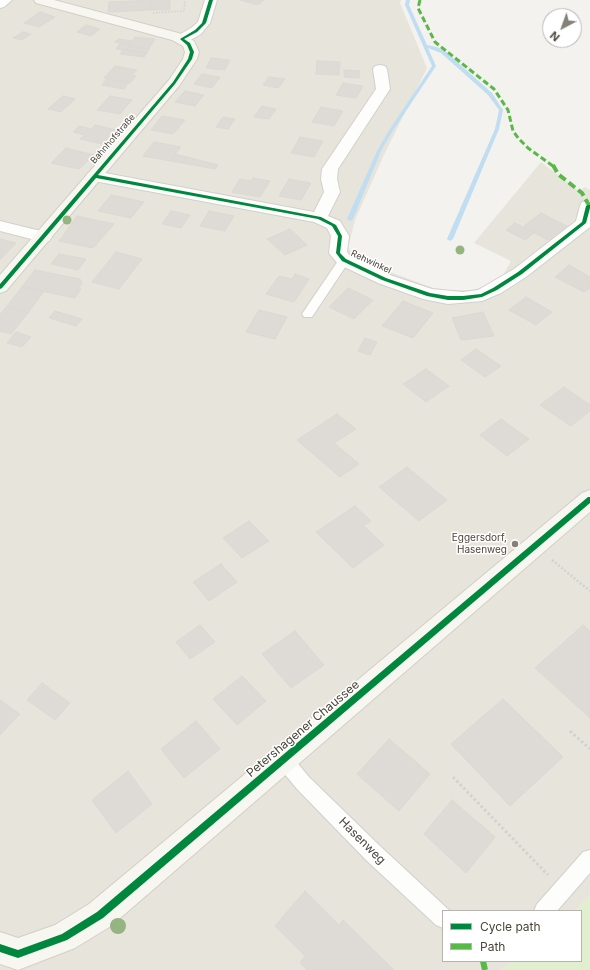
<!DOCTYPE html>
<meta charset="utf-8">
<style>
body{margin:0}
#map{position:relative;width:590px;height:970px;overflow:hidden;background:#f4f2ee;font-family:Inter,sans-serif}
canvas{display:block}
.legend{position:absolute;left:442px;top:910px;width:140px;height:52px;box-sizing:border-box;background:#fff;border:1px solid #b7b4b0;margin:0;padding:5px 7px;list-style:none;font-size:12px;color:#4b4439}
.legend li{display:flex;align-items:center;gap:8px;height:20px}
.legend b{width:20px;border:1px solid #b7b4b0}
.north{position:absolute;left:542px;top:8px;width:40px;height:40px;box-sizing:border-box;background:#fff;border:1px solid #b7b4b0;border-radius:50%;rotate:221deg;font-size:11px;font-weight:700;line-height:16px;text-align:center;color:#4b4439}
.north::after{content:'';display:block;margin:auto;width:14px;height:18px;background:#868178;clip-path:polygon(50% 0,100% 100%,50% 72%,0 100%)}
</style>
<div id="map">
<canvas width="590" height="970"></canvas>
<ul class="legend">
<li><b style="height:5px;background:#00873e"></b>Cycle path</li>
<li><b style="height:5px;background:#58b947"></b>Path</li>
</ul>
<div class="north">N</div>
</div>
<script>
const c = document.querySelector('canvas').getContext('2d');
c.lineJoin = 'round';
function fillPath(path, color) { c.fillStyle = color; c.fill(path, 'evenodd'); }
const poly = rows => new Path2D(rows.map(r => 'M' + r).join(''));
function stroke(path, color, width, dash) { c.strokeStyle = color; c.lineWidth = width; c.lineCap = dash ? 'butt' : 'round'; c.setLineDash(dash || []); c.stroke(path); }
function write(font, color, halo, rows, align = 'center') {
  c.font = font + ' Inter,sans-serif'; c.lineWidth = 3; c.setLineDash([]); c.textBaseline = 'middle'; c.strokeStyle = halo; c.fillStyle = color; for (const [text, x, y, turn = 0] of rows) {
    c.save(); c.translate(x, y); c.rotate((+turn || 0) * Math.PI / 180); c.textAlign = isNaN(turn) ? turn : align; if (halo) c.strokeText(text, 0, 0); c.fillText(text, 0, 0); c.restore();
  }
}
fillPath(poly([
 [0,0,401,0,400,3,427,68,383,157,355,220,348,248,360,261,439,290,473,290,487,286,502,277,511,261,474,243,541,162,579,191,585,187,590,190,590,895,575,911,443,911,443,961,512,961,501,970,0,970]
]), '#e7e4dc');
fillPath(poly([
 [590,895,590,970,501,970,512,961,581,961,581,911,575,911]
]), '#e1eecf');
fillPath(poly([
 [406,0,410,0,409,5,427,45,437,47,445,51,492,93,503,110,499,129,453,239,450,241,447,239,495,129,499,110,488,95,441,53,428,48,436,66,392,132,381,151,353,219,350,221,347,219,377,151,388,132,432,66,405,5,406,0]
]), '#c0ddf1');
const building = poly([
 [151,0,150,10,108,12,109,2,151,0],
 [151,0,170,0,170,10,150,10,151,0],
 [240,0,264,0,258,5,240,0],
 [40,12,55,17,39,27,24,23,40,12],
 [86,25,100,29,91,36,77,32,86,25],
 [23,32,31,34,22,40,13,38,23,32],
 [135,37,155,39,149,49,128,47,135,37],
 [119,39,132,41,130,44,114,42,119,39],
 [120,43,130,44,128,47,149,49,147,53,116,49,120,43],
 [123,50,147,53,144,57,120,54,123,50],
 [211,58,230,60,225,70,206,68,211,58],
 [317,61,340,62,339,75,316,74,317,61],
 [115,66,137,70,132,75,136,76,130,83,104,78,115,66],
 [344,70,360,71,359,78,344,77,344,70],
 [202,74,220,77,212,88,194,84,202,74],
 [269,77,285,79,278,88,263,85,269,77],
 [107,79,129,82,124,89,102,85,107,79],
 [343,83,363,86,356,98,336,95,343,83],
 [185,91,204,95,195,106,175,102,185,91],
 [63,96,75,99,61,112,48,109,63,96],
 [110,96,132,100,120,114,97,110,110,96],
 [262,106,276,109,269,119,254,117,262,106],
 [321,107,343,111,334,126,312,122,321,107],
 [162,116,185,120,173,134,151,130,162,116],
 [223,117,235,119,228,129,216,127,223,117],
 [95,125,116,130,102,144,80,139,85,135,73,132,79,126,91,129,95,125],
 [300,137,323,141,314,157,291,153,300,137],
 [154,142,181,147,170,161,143,156,154,142],
 [66,148,94,155,79,169,51,163,66,148],
 [175,154,187,157,182,163,170,161,175,154],
 [187,157,218,165,215,169,182,163,187,157],
 [253,178,270,181,260,197,232,192,240,179,252,181,253,178],
 [289,179,311,183,301,200,279,196,289,179],
 [111,195,144,202,131,218,98,211,111,195],
 [171,211,190,215,181,228,162,224,171,211],
 [209,211,234,216,225,231,200,226,209,211],
 [541,213,567,226,548,240,523,227,541,213],
 [77,216,114,224,93,248,59,241,77,216],
 [515,223,523,227,534,233,525,240,506,230,515,223],
 [290,229,307,245,285,255,267,239,290,229],
 [0,239,16,243,0,260,0,239],
 [116,252,142,259,119,289,92,282,116,252],
 [59,254,86,259,78,270,51,264,59,254],
 [569,265,590,277,590,288,584,292,555,277,569,265],
 [35,270,80,279,82,283,79,288,81,289,75,298,22,287,35,270],
 [295,274,309,279,294,302,266,294,279,276,292,279,295,274],
 [22,287,44,291,28,313,7,306,22,287],
 [348,288,373,300,354,319,329,307,348,288],
 [526,297,552,312,536,325,509,310,526,297],
 [403,301,433,313,413,338,382,326,403,301],
 [7,306,28,313,11,334,0,331,0,314,7,306],
 [259,310,287,317,275,339,246,332,259,310],
 [55,311,82,319,76,326,49,318,55,311],
 [483,312,494,336,461,340,452,318,483,312],
 [16,332,31,337,22,347,7,343,16,332],
 [365,338,377,342,370,355,358,351,365,338],
 [476,349,501,366,485,377,461,360,476,349],
 [426,369,449,386,426,402,403,384,426,369],
 [564,387,590,405,590,411,571,426,540,405,564,387],
 [337,414,356,429,334,443,359,464,340,477,297,440,337,414],
 [501,419,529,439,507,456,480,435,501,419],
 [407,467,447,500,419,521,379,487,407,467],
 [355,506,371,521,364,526,384,545,353,568,316,532,355,506],
 [249,521,269,541,242,558,223,538,249,521],
 [221,564,237,582,209,601,193,582,221,564],
 [200,625,215,642,190,659,176,642,200,625],
 [583,625,590,631,590,718,535,668,583,625],
 [295,631,324,665,291,688,262,654,295,631],
 [242,676,266,701,237,725,213,699,242,676],
 [42,683,70,703,55,720,27,700,42,683],
 [503,699,563,757,510,806,451,744,503,699],
 [0,700,20,714,0,735,0,700],
 [196,721,220,749,184,778,161,749,196,721],
 [389,739,430,774,399,811,357,774,389,739],
 [128,771,152,804,116,833,92,800,128,771],
 [452,800,495,837,466,873,424,834,452,800],
 [305,891,339,925,343,920,394,970,307,970,300,963,305,956,275,926,305,891]
]);
fillPath(building, '#dedbd6');
stroke(building, '#dcd9d4', 1);
const lane = poly([
 [344,256,350,260,312,317,304,317,302,314,304,311,340,258,344,256],
 [284,751,290,754,309,777,380,846,450,911,443,911,443,928,436,925,366,860,297,789,278,766,275,760,278,754,284,751],
 [590,850,590,873,557,911,534,911,537,904,583,852,590,850]
]);
const street = poly([
 [0,0,12,0,4,7,0,8,0,0],
 [205,0,217,0,210,23,201,34,187,42,177,42,175,39,177,36,191,28,198,22,205,0],
 [380,65,385,66,387,69,390,89,338,169,337,179,340,192,328,216,340,221,349,236,347,252,350,256,390,275,432,289,463,292,478,290,514,269,576,221,580,206,582,202,588,201,590,202,590,227,526,277,501,293,482,301,448,304,423,299,378,283,338,264,329,253,331,236,327,228,314,222,94,181,88,179,86,176,88,173,94,171,314,212,324,192,321,179,322,169,376,89,373,69,375,66,380,65],
 [0,221,49,233,52,237,49,241,43,242,0,231,0,221]
]);
const secondary = poly([
 [34,0,54,0,182,34,194,41,199,52,197,59,179,86,6,291,0,293,0,275,169,80,183,59,185,52,183,46,172,40,36,3,34,0],
 [590,490,590,512,111,926,75,948,18,970,0,964,0,932,18,938,55,925,89,904,582,493,590,490]
]);
stroke(lane, '#d2d0cb', 2);
stroke(street, '#d2d0cb', 2);
stroke(secondary, '#d3cfc5', 2);
stroke(poly([
 [153,13,184,11,185,0]
]), '#d3d2cc', 1.5, [1.5, 1.5]);
stroke(poly([
 [552,560,590,591]
]), '#d3d2cc', 2.5, [2, 2]);
stroke(poly([
 [570,731,590,749],
 [453,777,548,875]
]), '#d3d2cc', 3, [2.5, 2.5]);
fillPath(lane, '#fdfdfc');
fillPath(street, '#fdfdfc');
fillPath(secondary, '#f7f6f1');
stroke(poly([
 [420,0,418,8,435,42,494,89,508,110,513,131,519,139,528,148,553,166]
]), '#58b947', 3, [6, 3]);
stroke(poly([
 [553,165,558,174,582,193,590,207]
]), '#58b947', 4, [8, 4]);
stroke(poly([
 [483,961,485,970]
]), '#58b947', 6, [13, 6]);
fillPath(poly([
 [209,0,213,0,206,23,197,32,184,39,190,43,194,52,192,59,175,84,98,175,321,217,336,225,342,236,340,253,346,259,386,278,430,293,448,296,463,296,481,294,493,288,518,272,582,222,586,206,588,205,590,205,590,208,586,223,522,274,497,290,482,297,463,300,448,300,427,296,382,280,342,261,336,253,338,236,332,226,318,219,96,178,2,288,0,289,0,284,173,82,188,59,190,52,187,45,180,39,195,30,202,23,209,0],
 [588,497,590,497,590,503,103,918,67,940,18,958,0,952,0,944,18,950,62,934,97,912,588,497]
]), '#00873e');
c.fillStyle = '#96b382';
for (const [x, y, r] of [
 [67,220,4.5],
 [460,250,4.5],
 [118,926,8]
]) { c.beginPath(); c.arc(x, y, r, 0, 2 * Math.PI); c.fill(); }
for (const [x, y, r, color] of [
 [515,544,4,"#868178"]
]) { const dot = new Path2D(); dot.arc(x, y, r, 0, 2 * Math.PI); c.fillStyle = color; c.fill(dot); stroke(dot, '#fff', 1.5); }
write('9px', '#4b4439', '#fff', [
 ["Bahnhofstraße",113,139,-49],
 ["Rehwinkel",371,262,25]
]);
write('10px', '#4b4439', '#fff', [
 ["Eggersdorf,",507,538],
 ["Hasenweg",507,550]
], 'right');
write('12px', '#4b4439', '#fff', [
 ["Petershagener Chaussee",303,729,-40],
 ["Hasenweg",362,841,45]
]);
</script>
